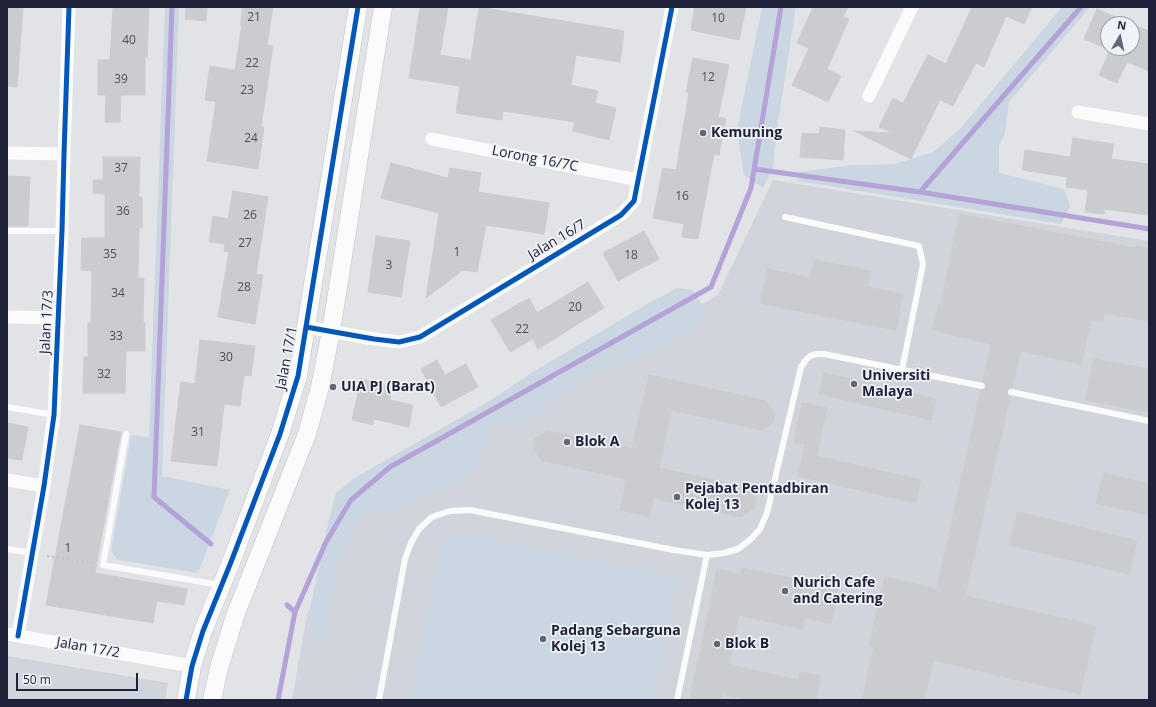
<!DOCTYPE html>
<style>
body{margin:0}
#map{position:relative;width:1156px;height:707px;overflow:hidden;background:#e2e3e7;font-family:"Open Sans",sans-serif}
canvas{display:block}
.frame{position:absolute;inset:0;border:8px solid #20223a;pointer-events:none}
.north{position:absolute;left:1100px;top:16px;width:40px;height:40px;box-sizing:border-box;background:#eff2f7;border:1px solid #9c9fab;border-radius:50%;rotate:9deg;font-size:11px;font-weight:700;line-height:16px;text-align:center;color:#20223a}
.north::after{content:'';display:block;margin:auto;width:14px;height:18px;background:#646677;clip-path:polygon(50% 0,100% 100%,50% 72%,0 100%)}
.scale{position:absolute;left:16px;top:673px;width:122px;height:18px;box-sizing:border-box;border:2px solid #20223a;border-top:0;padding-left:5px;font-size:12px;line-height:14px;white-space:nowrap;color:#20223a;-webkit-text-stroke:3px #eff2f7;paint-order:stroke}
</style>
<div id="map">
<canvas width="1156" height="707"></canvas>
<div class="frame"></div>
<div class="north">N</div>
<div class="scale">50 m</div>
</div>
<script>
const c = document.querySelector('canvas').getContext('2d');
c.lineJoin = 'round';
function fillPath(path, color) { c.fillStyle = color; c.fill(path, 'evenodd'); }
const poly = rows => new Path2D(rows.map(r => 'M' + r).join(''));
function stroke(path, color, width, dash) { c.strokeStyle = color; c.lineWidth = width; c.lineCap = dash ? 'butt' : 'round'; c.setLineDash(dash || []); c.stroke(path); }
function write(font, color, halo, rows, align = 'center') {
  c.font = font + ' "Open Sans",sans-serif'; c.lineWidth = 3.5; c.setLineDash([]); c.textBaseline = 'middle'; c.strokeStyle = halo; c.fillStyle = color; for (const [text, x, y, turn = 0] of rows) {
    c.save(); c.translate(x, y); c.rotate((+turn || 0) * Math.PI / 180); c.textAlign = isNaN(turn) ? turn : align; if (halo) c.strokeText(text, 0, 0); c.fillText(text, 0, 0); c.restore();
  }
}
fillPath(poly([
 [773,180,1149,241,1149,700,292,700,307,614,336,546,399,474,718,295],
 [7,656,168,683,165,700,7,700]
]), '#d1d4db');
fillPath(poly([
 [165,7,179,7,162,476,230,490,198,573,118,560,111,551,131,435,149,437],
 [762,7,796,7,778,123,773,167,763,188,744,175,737,130],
 [1062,7,1090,7,1009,102,1005,133,999,146,999,173,1064,189,1070,206,1061,224,799,181,799,172,852,165,895,164,933,152,960,129],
 [677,288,692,290,708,312,693,329,663,349,590,374,533,416,489,430,476,467,453,485,399,509,364,515,340,551,326,632,320,639,309,636,305,633,327,527,336,493,356,477,488,402,533,372,649,303],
 [456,531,678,578,652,700,409,700,442,539],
 [126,688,156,693,154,700,123,700]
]), '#cad6e1');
stroke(poly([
 [172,7,154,497,211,544],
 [754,169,920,192,1149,229],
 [920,192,1081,7],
 [287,605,295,612],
 [278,700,295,612,326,542,351,500,390,467,711,287,751,188,781,7]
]), '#b4a2d8', 5);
const building = poly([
 [7,7,23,7,17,87,7,86,7,7],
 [113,7,149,7,147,57,145,57,145,95,121,95,120,122,105,122,106,95,98,95,98,60,110,60,113,7],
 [186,7,207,7,206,21,185,19,186,7],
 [243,7,273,7,267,45,273,46,261,127,264,127,258,169,207,161,216,102,205,100,210,66,235,70,242,25,240,25,243,7],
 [420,7,448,7,440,55,471,60,479,7,624,31,620,62,576,55,571,85,598,91,595,103,616,108,609,140,573,131,575,122,503,111,502,120,456,113,460,86,409,78,420,7],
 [695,7,746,7,739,40,691,30,695,7],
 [813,7,848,7,843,17,849,19,827,69,841,76,828,102,792,85,809,48,797,43,813,7],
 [972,7,1032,7,1024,24,1006,16,984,67,976,63,953,106,940,100,911,159,854,131,893,133,879,127,893,98,903,103,928,55,946,64,972,7],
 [1097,9,1132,24,1108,24,1108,48,1132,48,1132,24,1149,31,1149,71,1127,62,1117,83,1099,75,1110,50,1084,39,1097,9],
 [693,58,729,65,718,117,726,119,719,155,714,154,698,239,682,237,684,224,653,218,663,168,676,170,689,92,686,92,693,58],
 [820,127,845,130,843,160,800,157,802,133,819,134,820,127],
 [1073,138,1114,144,1111,159,1149,164,1149,215,1104,209,1104,214,1085,212,1088,190,1066,187,1067,177,1022,170,1025,150,1070,157,1073,138],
 [103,157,140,157,139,197,142,197,142,228,139,227,138,278,144,278,143,323,145,323,145,351,126,351,125,393,83,393,84,357,88,357,88,323,91,323,92,271,81,270,82,238,105,238,105,194,93,193,93,180,103,180,103,157],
 [391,163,448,178,450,168,481,173,478,192,549,203,544,234,486,225,477,272,463,270,426,298,439,213,381,198,391,163],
 [7,176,30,177,28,226,7,226,7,176],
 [233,191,268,197,256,274,263,275,255,324,218,317,229,252,224,251,225,244,209,242,213,216,228,219,233,191],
 [959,214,1135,248,1136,246,1149,249,1149,321,1104,313,1103,322,1091,320,1081,364,1020,351,1012,388,1009,388,1007,391,1007,394,1010,396,965,596,1096,626,1080,694,933,660,924,700,862,700,874,647,869,646,885,577,937,589,981,390,985,389,986,386,985,383,983,382,991,344,932,330,938,305,941,305,959,214],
 [644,231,659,259,618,281,603,253,644,231],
 [376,236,410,241,401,297,368,292,376,236],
 [814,260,870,271,867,287,903,294,896,330,760,303,767,269,810,278,814,260],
 [588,282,604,308,538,349,533,339,510,352,491,320,529,298,537,313,588,282],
 [200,340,255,346,251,376,244,375,240,406,224,404,217,466,171,461,181,382,195,384,200,340],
 [1094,359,1149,369,1149,401,1147,412,1086,400,1094,359],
 [437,360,445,375,466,364,478,387,441,407,421,369,437,360],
 [824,373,936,399,931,420,819,394,824,373],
 [649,375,766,401,775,413,773,422,762,430,671,410,659,468,746,487,756,498,754,508,741,517,653,498,649,516,620,510,627,479,541,460,533,447,535,438,548,431,632,449,649,375],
 [361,379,393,387,390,400,413,405,409,427,374,419,373,425,352,420,361,379],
 [802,403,827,408,816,456,921,480,916,503,798,476,805,444,794,442,802,403],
 [7,423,28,427,22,460,7,458,7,423],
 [80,425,121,432,95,573,187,589,184,605,157,601,153,623,46,605,80,425],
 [1104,473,1149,484,1149,515,1096,503,1104,473],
 [1018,512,1137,541,1129,574,1009,545,1018,512],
 [742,568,820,584,822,575,840,579,831,623,805,618,803,629,739,615,729,665,798,680,800,672,821,676,816,700,750,700,722,694,721,700,690,700,717,569,740,574,742,568]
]);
fillPath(building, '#cbccd0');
stroke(building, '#caccd0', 1);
const secondary = poly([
 [186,700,192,666,203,631,231,562,280,434,298,376,358,7],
 [212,700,219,668,235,616,307,434,320,387,331,331,383,7]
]);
stroke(secondary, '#bebfc7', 19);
stroke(poly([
 [47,556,93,563]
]), '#c3c4cc', 2.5, [2, 3]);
stroke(poly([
 [785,217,919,246,923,264,902,370],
 [7,231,62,231],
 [1011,392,1149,421],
 [7,407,54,415],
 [126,434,103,565,220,585],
 [7,549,32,553],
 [379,700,405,559,411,543,419,529,432,517,450,511,470,510,674,550,707,555,724,553,738,549,751,539,760,529,767,513,801,367,805,361,810,356,817,354,824,354,982,386],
 [677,700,707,555]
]), '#fbfbfb', 6);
stroke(poly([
 [869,96,912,7],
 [1078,112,1149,124],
 [432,139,638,180],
 [7,153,64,154],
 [7,317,59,318],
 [306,327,374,339,399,342,420,337,621,215,634,201,672,7],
 [7,480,44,486],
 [7,634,192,666],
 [18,636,44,486,54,415,62,231,64,154,69,7]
]), '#fbfbfb', 13);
stroke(secondary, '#fbfbfb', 18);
stroke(poly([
 [306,327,374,339,399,342,420,337,621,215,634,201,672,7],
 [18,636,44,486,54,415,62,231,64,154,69,7],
 [186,700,192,666,203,631,231,562,280,434,298,376,358,7]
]), '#0057b8', 5);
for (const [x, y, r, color] of [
 [703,133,4,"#646677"],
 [854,384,4,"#646677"],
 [333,387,4,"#646677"],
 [567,442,4,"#646677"],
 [677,497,4,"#646677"],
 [785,591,4,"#646677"],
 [543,639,4,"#646677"],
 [717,644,4,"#646677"]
]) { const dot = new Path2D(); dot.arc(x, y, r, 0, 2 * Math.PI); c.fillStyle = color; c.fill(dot); stroke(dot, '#eff2f7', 1.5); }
write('12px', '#4c4d60', null, [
 ["21",254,18],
 ["10",718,19],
 ["40",129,41],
 ["22",252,64],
 ["12",708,78],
 ["39",121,80],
 ["23",247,91],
 ["24",251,139],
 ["37",121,169],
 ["16",682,197],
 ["36",123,212],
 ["26",250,216],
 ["27",245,244],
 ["1",457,253],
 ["35",110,255],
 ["18",631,256],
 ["3",389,266],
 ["28",244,288],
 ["34",118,294],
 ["20",575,308],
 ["22",522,330],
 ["33",116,337],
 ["30",226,358],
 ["32",104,375],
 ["31",198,433],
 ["1",68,549]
]);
write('bold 14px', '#20223a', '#eff2f7', [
 ["Kemuning",711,133],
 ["Universiti",862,376],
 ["Malaya",862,392],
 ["UIA PJ (Barat)",341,387],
 ["Blok A",575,442],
 ["Pejabat Pentadbiran",685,489],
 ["Kolej 13",685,505],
 ["Nurich Cafe",793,583],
 ["and Catering",793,599],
 ["Padang Sebarguna",551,631],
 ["Kolej 13",551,647],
 ["Blok B",725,644]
], 'left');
write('14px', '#20223a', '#eff2f7', [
 ["Lorong 16/7C",535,159,11],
 ["Jalan 16/7",557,240,-31],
 ["Jalan 17/3",47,322,-87],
 ["Jalan 17/1",287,358,-79],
 ["Jalan 17/2",88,648,10]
]);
</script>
